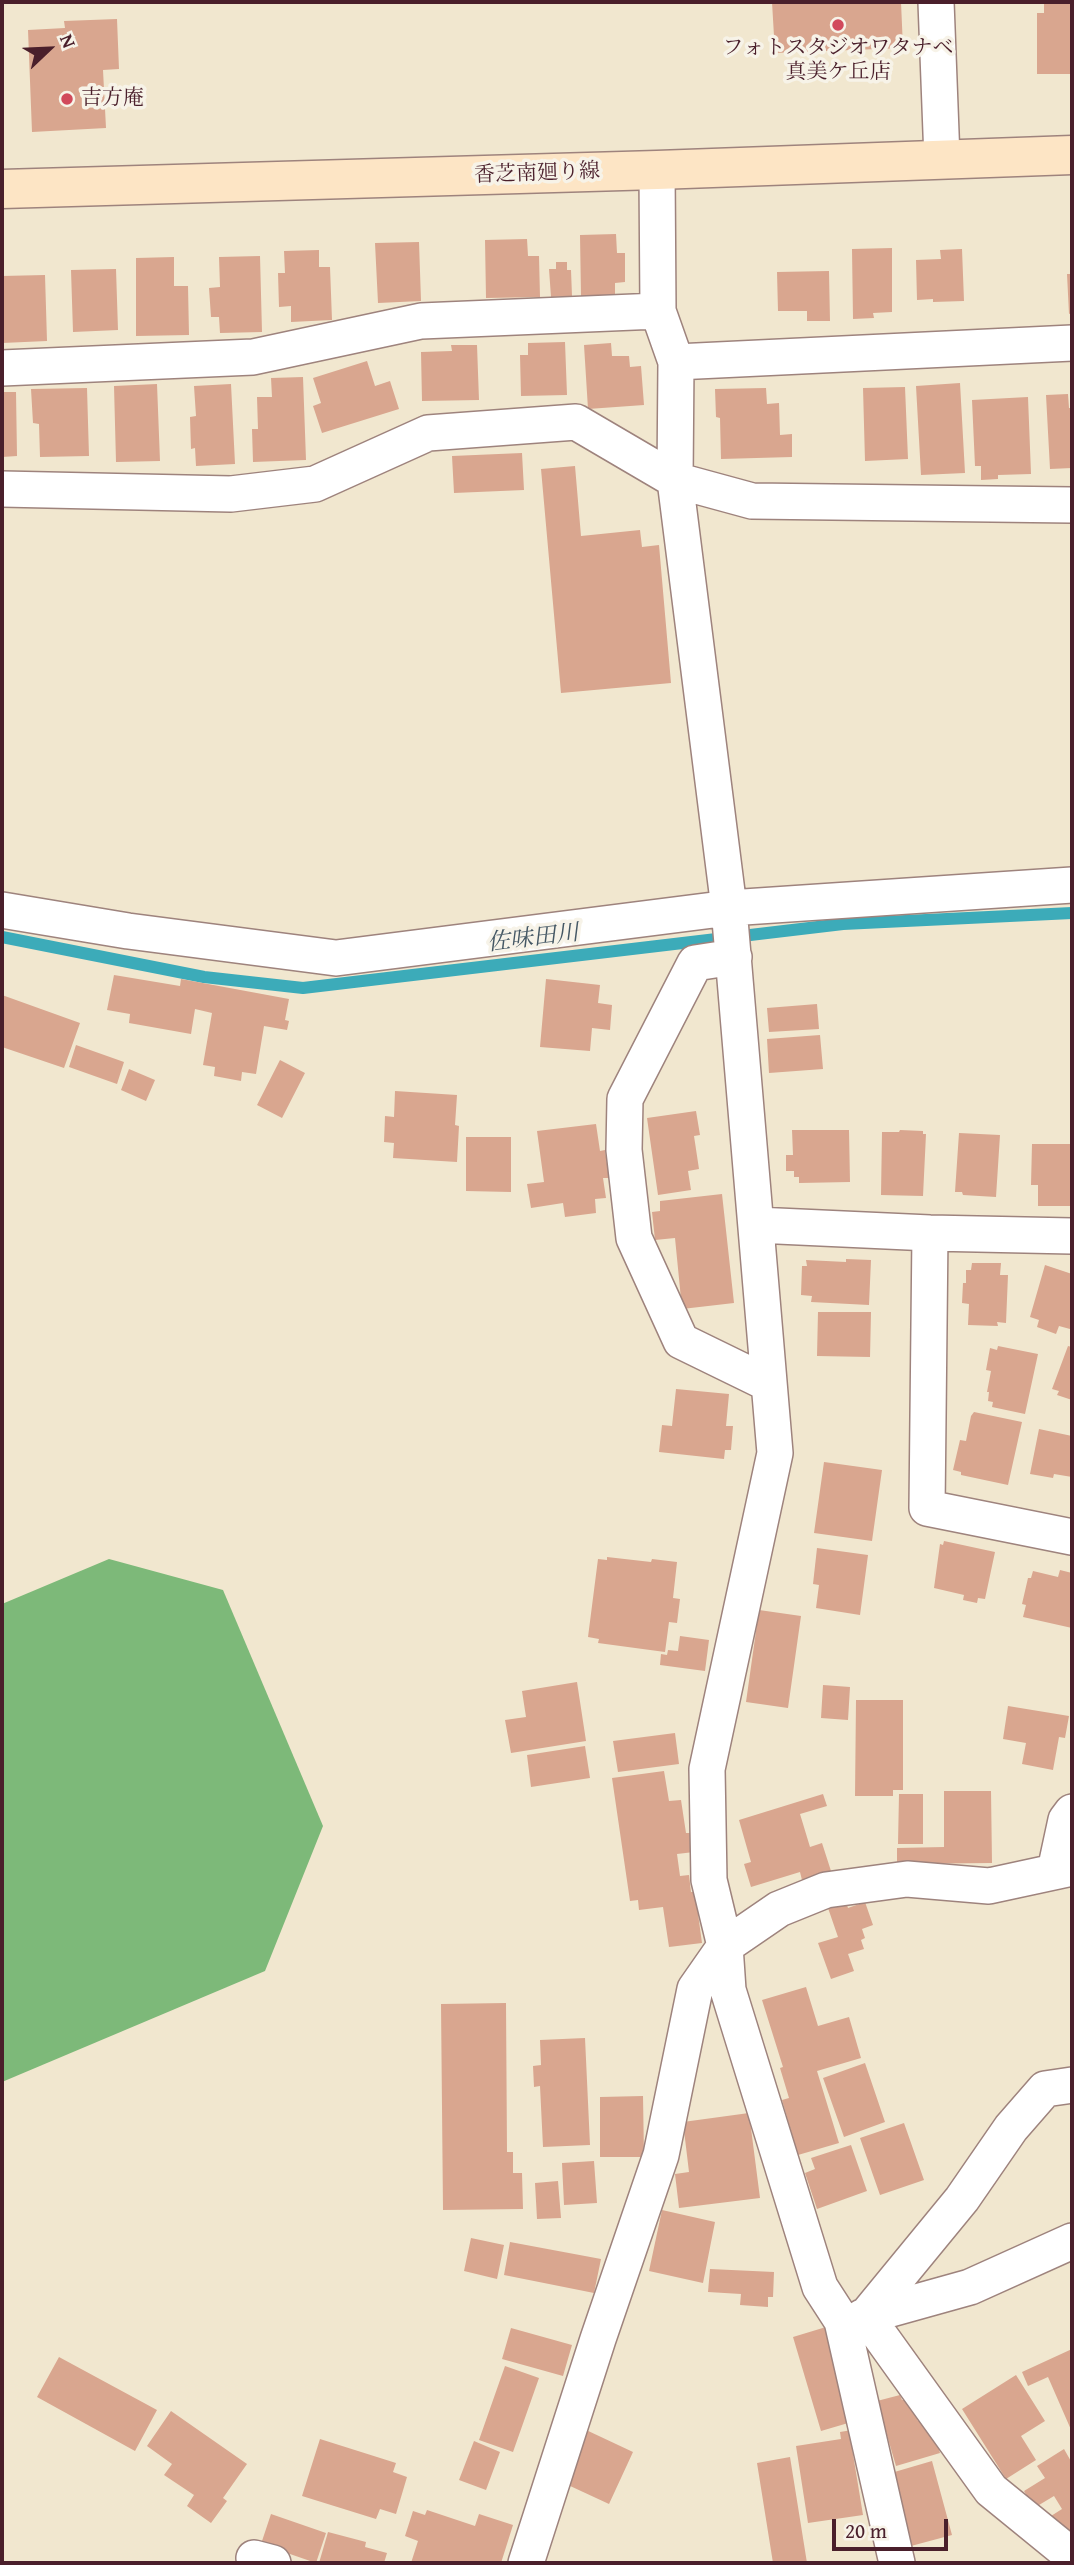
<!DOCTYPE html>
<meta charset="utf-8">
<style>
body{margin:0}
#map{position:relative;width:1074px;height:2565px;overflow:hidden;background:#f1e7cf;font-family:"Gentium Book Plus",serif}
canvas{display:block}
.frame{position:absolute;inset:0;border:4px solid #4a1f2b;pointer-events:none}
.north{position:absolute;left:14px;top:14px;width:70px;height:70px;-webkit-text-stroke:5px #f7f3e8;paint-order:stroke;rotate:67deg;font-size:19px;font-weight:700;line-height:28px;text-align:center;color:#4a1f2b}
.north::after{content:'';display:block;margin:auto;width:24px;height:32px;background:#4a1f2b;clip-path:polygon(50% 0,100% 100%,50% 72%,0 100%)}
.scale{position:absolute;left:832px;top:2519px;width:116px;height:32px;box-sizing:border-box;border:4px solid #4a1f2b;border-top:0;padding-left:9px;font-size:21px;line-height:24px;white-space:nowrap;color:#4a1f2b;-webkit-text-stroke:5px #f7f3e8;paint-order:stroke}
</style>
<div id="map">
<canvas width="1074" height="2565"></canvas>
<div class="frame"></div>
<div class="north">N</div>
<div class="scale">20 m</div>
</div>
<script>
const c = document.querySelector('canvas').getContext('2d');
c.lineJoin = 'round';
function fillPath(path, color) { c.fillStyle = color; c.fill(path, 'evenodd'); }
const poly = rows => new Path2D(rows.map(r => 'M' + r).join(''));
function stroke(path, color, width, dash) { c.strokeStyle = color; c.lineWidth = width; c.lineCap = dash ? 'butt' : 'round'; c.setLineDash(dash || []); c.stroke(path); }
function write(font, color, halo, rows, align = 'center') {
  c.font = font + ' "Gentium Book Plus","Noto Serif JP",serif'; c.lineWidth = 7; c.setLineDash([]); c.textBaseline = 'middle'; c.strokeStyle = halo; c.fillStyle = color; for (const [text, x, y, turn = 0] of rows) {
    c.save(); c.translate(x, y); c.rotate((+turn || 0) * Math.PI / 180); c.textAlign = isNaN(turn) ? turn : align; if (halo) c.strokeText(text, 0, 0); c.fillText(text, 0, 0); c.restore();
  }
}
fillPath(poly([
 [109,1559,223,1590,323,1826,265,1971,2,2082,2,1604]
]), '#7db979');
stroke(poly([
 [2,937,204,977,303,988,843,924,1072,913]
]), '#3cabb9', 12);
fillPath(poly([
 [772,2,901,2,903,48,775,53],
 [1044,2,1072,2,1072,74,1037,74,1037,13,1044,13],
 [117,19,119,69,103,70,106,128,32,132,28,30,65,28,64,21],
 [616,234,617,253,625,253,625,282,615,283,615,296,581,296,580,235],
 [527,239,528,256,539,256,540,297,486,298,485,240],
 [419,242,421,301,378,303,375,243],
 [892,248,892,312,873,313,874,318,853,319,852,249],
 [962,249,964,301,933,302,933,299,917,300,916,260,941,259,940,250],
 [319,250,319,267,330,267,332,320,291,322,291,306,279,307,278,273,285,273,284,251],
 [260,256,262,332,220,333,219,317,211,317,209,288,220,287,219,257],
 [174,257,174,286,188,286,189,335,136,336,136,258],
 [556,262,567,262,567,270,571,270,572,296,551,297,549,269,556,269],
 [116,269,118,330,73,332,71,270],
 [829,271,830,321,807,321,807,311,778,311,777,272],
 [1067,274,1072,274,1072,313,1069,314],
 [45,275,47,341,2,343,2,276],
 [565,342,567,395,521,396,520,355,528,355,528,343],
 [611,343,612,356,629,356,630,367,641,366,644,405,588,409,584,345],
 [451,345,477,345,479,400,422,401,421,352,452,351],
 [367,361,375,386,390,381,399,409,322,433,313,406,321,403,313,378],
 [303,377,306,460,253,462,252,429,258,429,257,397,272,397,271,378],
 [960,383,965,473,921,475,916,386],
 [157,384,160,461,116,462,114,386],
 [231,384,235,464,196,466,195,448,191,449,190,417,196,416,194,386],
 [905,387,908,459,865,461,863,388],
 [87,388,89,456,40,457,39,424,33,423,31,389],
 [766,388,767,404,779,403,780,435,792,434,792,457,721,459,720,418,716,417,715,389],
 [2,392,16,392,17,456,2,457],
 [1068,394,1069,408,1072,408,1072,468,1050,469,1046,395],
 [1028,397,1031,474,998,475,998,479,981,480,981,466,975,466,972,400],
 [522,453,524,490,454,493,452,456],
 [575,466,581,536,640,530,642,547,659,545,671,683,561,693,541,469],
 [114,975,180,986,181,979,289,999,285,1020,289,1021,287,1030,264,1026,256,1074,242,1072,241,1081,214,1076,215,1067,203,1065,212,1013,195,1009,191,1034,129,1023,130,1014,107,1010],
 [546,979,600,985,598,1003,612,1005,610,1030,592,1028,590,1051,540,1047],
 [2,995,80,1023,64,1068,2,1047],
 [817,1004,819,1029,769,1032,767,1008],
 [820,1035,823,1069,769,1073,767,1039],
 [76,1045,124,1062,117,1084,69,1067],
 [280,1060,305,1073,282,1118,257,1105],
 [129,1069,155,1080,146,1101,121,1090],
 [395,1091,457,1095,455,1125,459,1126,457,1162,393,1158,394,1143,384,1142,385,1116,394,1117],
 [696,1111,700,1135,694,1136,699,1169,688,1171,691,1190,658,1195,647,1118],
 [596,1124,600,1151,605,1150,609,1178,603,1178,606,1198,595,1199,596,1213,565,1217,563,1203,531,1208,527,1184,544,1182,537,1131],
 [792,1130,849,1130,850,1182,799,1183,799,1177,794,1177,794,1171,786,1171,786,1155,793,1155],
 [900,1130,923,1131,923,1134,926,1134,923,1196,881,1195,882,1132,899,1132],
 [959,1133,1000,1135,996,1197,963,1195,962,1192,955,1192],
 [466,1137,511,1137,511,1192,466,1191],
 [1032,1144,1072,1144,1072,1206,1038,1206,1038,1185,1031,1185],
 [722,1194,734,1303,682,1309,675,1238,655,1240,652,1212,660,1211,660,1201],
 [846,1259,871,1260,869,1305,811,1302,812,1296,801,1295,802,1266,807,1266,806,1260,846,1262],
 [972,1263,1001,1263,1000,1275,1008,1275,1006,1323,997,1322,998,1326,968,1325,969,1304,962,1303,963,1283,966,1283,966,1270,971,1270],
 [1045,1265,1072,1274,1072,1322,1070,1329,1059,1326,1056,1334,1037,1327,1039,1320,1030,1317],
 [818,1312,871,1312,870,1357,817,1356],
 [998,1346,1038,1354,1025,1414,992,1407,993,1402,988,1401,989,1392,987,1392,991,1371,986,1370,990,1348,997,1350],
 [1068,1346,1072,1347,1072,1400,1057,1395,1059,1391,1052,1389],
 [676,1389,729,1394,726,1426,733,1426,731,1450,725,1450,724,1459,659,1452,662,1425,672,1426],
 [974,1412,1022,1422,1008,1485,961,1475,961,1472,953,1470,960,1440,966,1441,971,1416],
 [1039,1429,1072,1436,1072,1477,1054,1474,1053,1478,1030,1474],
 [824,1462,882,1470,872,1541,814,1533],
 [944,1541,995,1552,985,1599,978,1598,977,1603,963,1600,964,1595,934,1588,940,1544,943,1545],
 [817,1548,868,1555,860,1615,816,1608,819,1585,813,1584],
 [607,1557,651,1562,652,1559,677,1562,673,1598,680,1599,677,1623,669,1622,665,1652,598,1643,599,1639,588,1637,598,1559,607,1560],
 [1060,1570,1072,1573,1072,1628,1023,1617,1026,1605,1022,1604,1028,1578,1031,1578,1033,1571,1058,1577],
 [759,1610,801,1616,788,1708,746,1702],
 [680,1636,709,1640,705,1671,660,1665,661,1654,667,1655,668,1650,678,1651],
 [577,1682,586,1741,511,1753,505,1720,526,1717,522,1691],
 [823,1685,850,1687,848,1720,821,1718],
 [856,1700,903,1700,903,1790,893,1790,893,1796,855,1796],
 [1008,1706,1069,1716,1065,1738,1059,1737,1053,1770,1022,1764,1026,1743,1003,1739],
 [675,1733,679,1764,618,1772,613,1741],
 [585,1746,590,1778,531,1787,527,1755],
 [664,1771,669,1801,681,1800,686,1833,691,1833,694,1852,677,1854,680,1876,689,1875,691,1892,695,1892,702,1943,669,1947,663,1907,639,1910,638,1900,630,1901,612,1778],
 [944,1791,991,1791,992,1863,897,1864,897,1848,944,1847],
 [823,1794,827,1806,800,1814,810,1847,822,1843,831,1871,802,1880,800,1872,751,1887,744,1864,751,1862,739,1820],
 [899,1794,923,1794,923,1844,898,1844],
 [846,1902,848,1908,865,1902,873,1925,862,1929,865,1938,861,1940,864,1949,848,1954,854,1971,831,1979,818,1943,838,1937,828,1908],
 [806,1987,818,2026,849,2017,861,2058,817,2071,839,2143,798,2155,782,2100,789,2098,780,2068,783,2067,762,2000],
 [506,2003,507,2152,513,2152,513,2173,522,2173,523,2209,443,2210,441,2004],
 [585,2038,590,2145,543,2147,540,2086,534,2087,533,2066,541,2065,540,2040],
 [865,2063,885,2122,844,2137,823,2078],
 [643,2096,644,2157,600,2157,600,2097],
 [749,2113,760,2198,679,2208,675,2174,689,2172,683,2122],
 [904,2123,924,2180,880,2195,860,2138],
 [851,2145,867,2191,817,2209,805,2173,815,2169,811,2158],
 [594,2161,597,2203,564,2205,562,2163],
 [558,2181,561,2218,537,2219,535,2183],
 [662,2210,715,2222,703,2283,649,2271],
 [471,2238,504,2245,497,2279,464,2271],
 [510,2242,601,2259,594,2293,504,2275],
 [710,2269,774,2272,773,2297,768,2297,768,2307,740,2305,741,2294,708,2292],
 [826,2327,855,2421,821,2431,793,2337],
 [511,2328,572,2345,563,2376,502,2359],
 [1072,2349,1072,2432,1048,2377,1028,2386,1022,2372],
 [59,2357,157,2410,135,2451,37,2397],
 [505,2366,539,2378,513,2452,479,2440],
 [1016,2375,1045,2421,1021,2436,1036,2460,1006,2479,962,2409],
 [900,2395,902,2400,911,2398,918,2421,930,2418,940,2453,896,2466,877,2401],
 [171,2411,247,2464,223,2498,227,2501,211,2523,187,2506,194,2495,164,2475,172,2464,147,2446],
 [584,2429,633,2452,609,2504,568,2485,574,2471,566,2467],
 [858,2429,859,2441,851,2442,863,2515,808,2523,796,2446,841,2439,840,2432],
 [320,2439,396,2463,393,2472,407,2477,396,2514,380,2509,376,2519,302,2496],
 [474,2441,500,2452,486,2490,459,2480],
 [1064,2449,1072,2463,1072,2530,1063,2536,1051,2516,1062,2509,1054,2496,1034,2508,1024,2491,1045,2478,1037,2466],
 [790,2457,807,2563,773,2563,757,2463],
 [932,2461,952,2535,911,2546,891,2473],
 [427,2510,475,2526,479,2514,513,2525,501,2563,411,2563,418,2541,405,2536,413,2511,425,2515],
 [271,2514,326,2533,316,2563,261,2544],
 [328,2532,366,2542,365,2547,387,2553,384,2563,319,2563]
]), '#d9a68f');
const street = poly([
 [936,2,942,159],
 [657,170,658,311,676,362,675,480,729,908,775,1453,707,1769,709,1880,725,1946,728,1990,820,2287,842,2321,897,2563],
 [676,362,1072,343],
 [2,368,253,357,421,321,658,311],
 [2,489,231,494,315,484,428,433,576,422,675,480,752,501,1072,505],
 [2,910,128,931,336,958,729,908,1072,885],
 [734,957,695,963,625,1099,624,1150,634,1238,681,1341,767,1383],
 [756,1225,930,1233,1072,1236],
 [930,1233,927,1508,1072,1537],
 [1055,1871,1066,1820,1072,1812],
 [1072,2241,970,2287,866,2316,991,2490,1072,2556],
 [862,2317,866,2316,962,2199,1011,2128,1045,2089,1072,2085],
 [254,2558,273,2563],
 [526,2563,598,2339,661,2155,695,1989,725,1946,779,1909,826,1890,907,1879,989,1886,1072,1868]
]);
const secondary = poly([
 [2,189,657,170,1072,155]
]);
stroke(street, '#9e837d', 38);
stroke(secondary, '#9e837d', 41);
stroke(street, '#fff', 35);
stroke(secondary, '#fde5c5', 38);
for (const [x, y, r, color] of [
 [838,25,7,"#d1495b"],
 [67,99,7,"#d1495b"]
]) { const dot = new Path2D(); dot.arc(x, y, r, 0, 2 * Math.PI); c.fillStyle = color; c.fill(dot); stroke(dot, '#f7f3e8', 2.5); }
write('21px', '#4a1f2b', '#f7f3e8', [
 ["フォトスタジオワタナベ",838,49],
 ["真美ケ丘店",838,73],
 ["吉方庵",81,99,"left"]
]);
write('21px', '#4a1f2b', '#f7f3e8', [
 ["香芝南廻り線",537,174,-2]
]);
write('italic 23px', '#445764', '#f7f3e8', [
 ["佐味田川",533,939,-7]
]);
</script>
